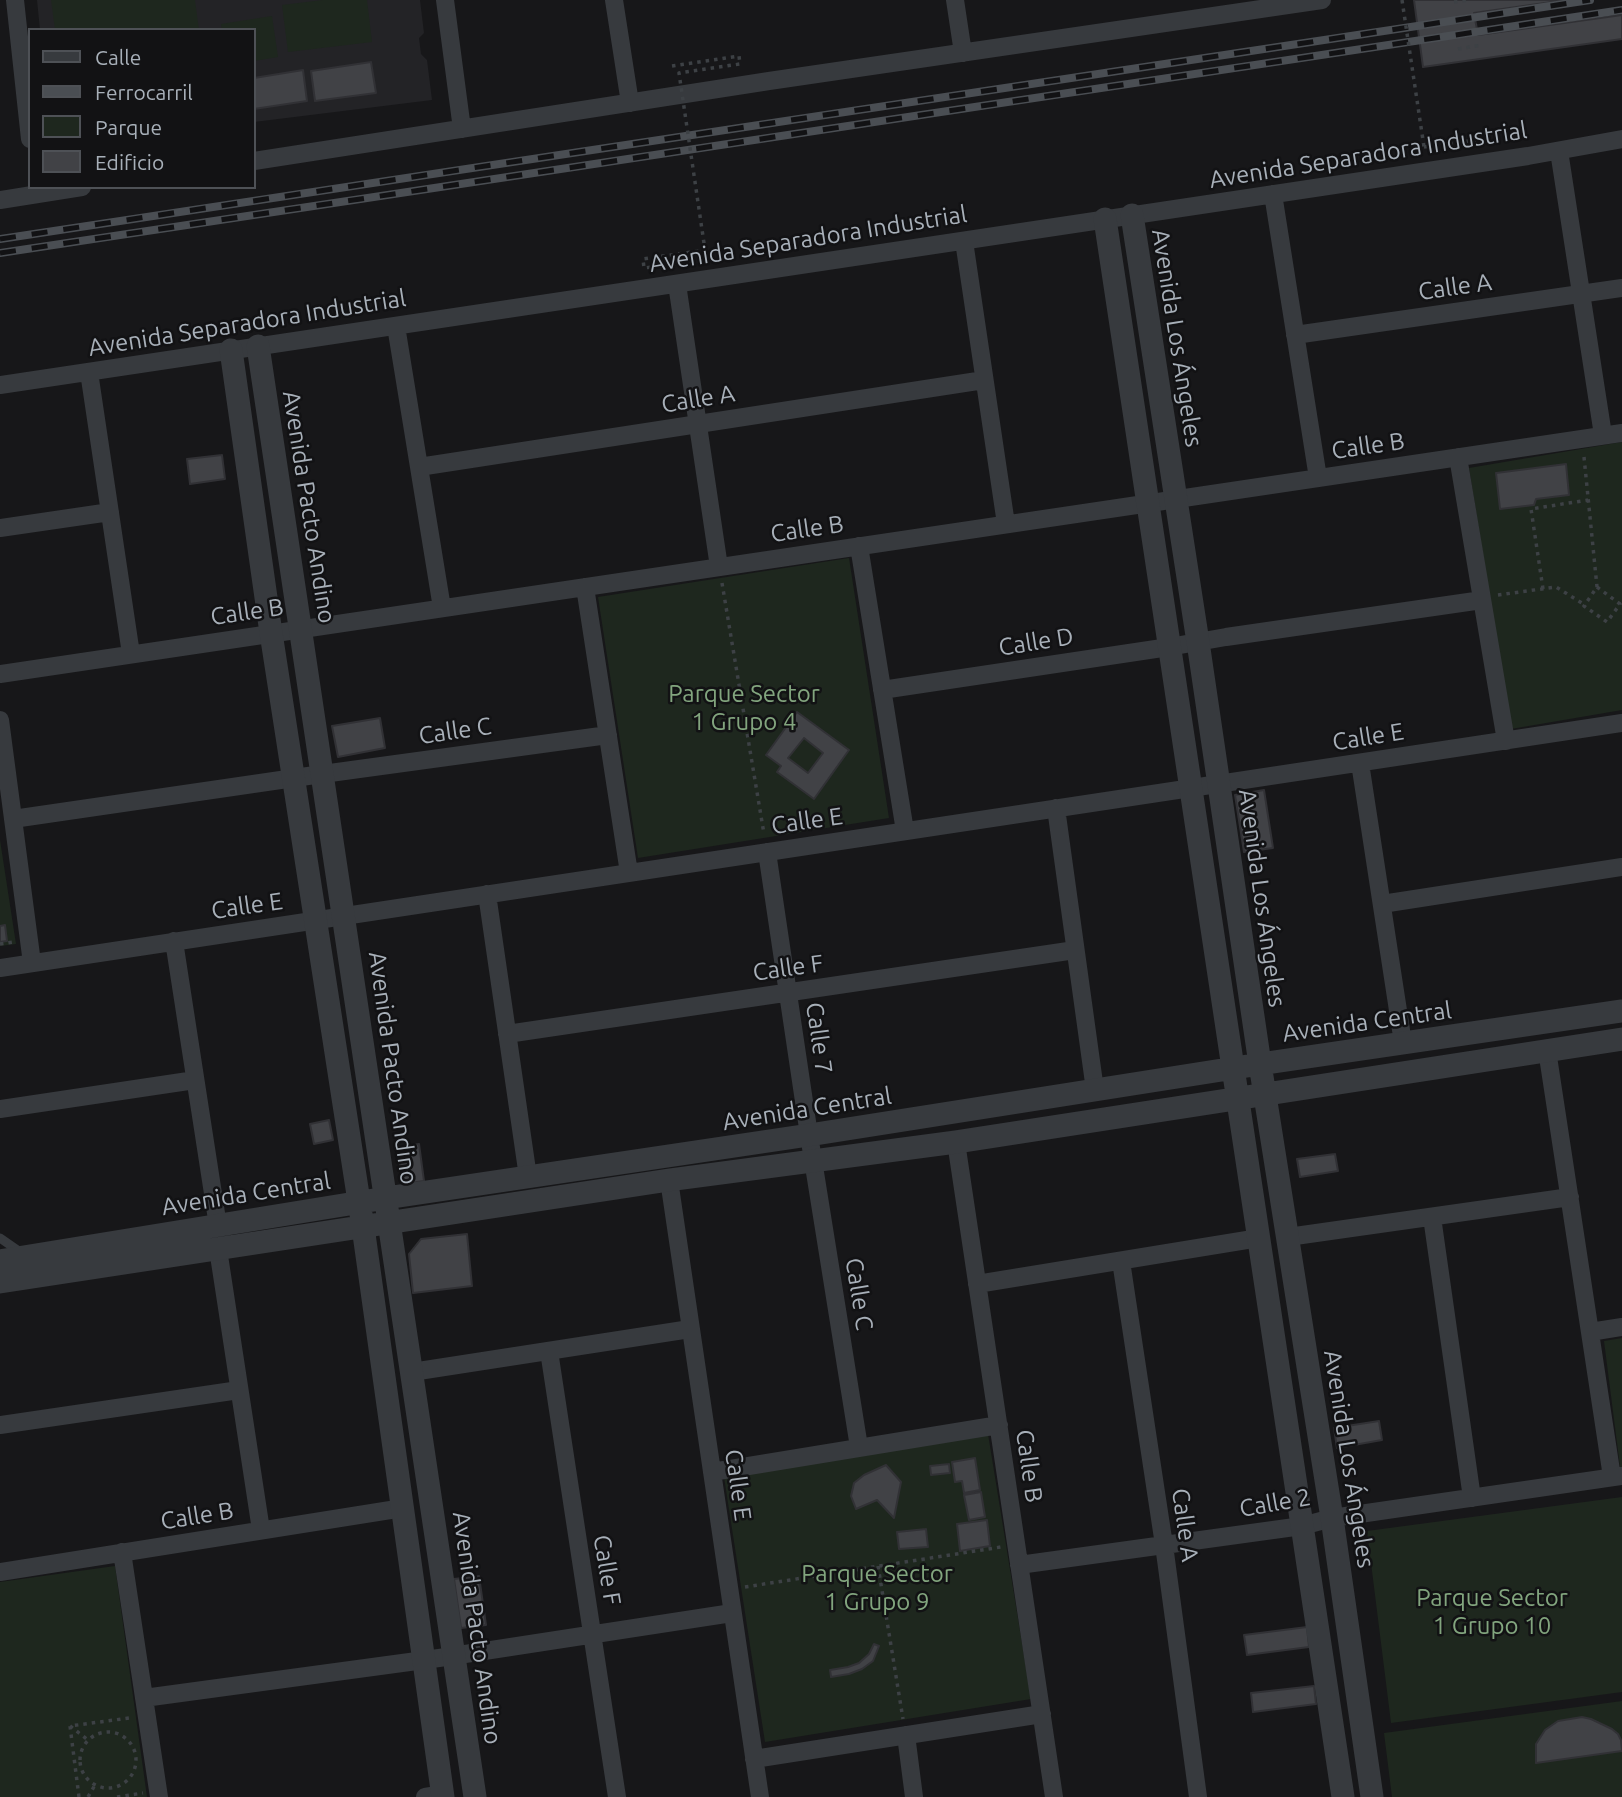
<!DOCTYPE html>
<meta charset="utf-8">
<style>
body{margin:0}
#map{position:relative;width:1622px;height:1797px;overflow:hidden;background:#171719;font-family:Ubuntu,sans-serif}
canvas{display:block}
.legend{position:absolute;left:28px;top:28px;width:228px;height:161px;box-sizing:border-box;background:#121214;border:2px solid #4e5156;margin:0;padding:9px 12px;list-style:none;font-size:21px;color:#a8b0b9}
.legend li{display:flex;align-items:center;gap:14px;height:35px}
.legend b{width:35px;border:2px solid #4e5156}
</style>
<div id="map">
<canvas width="1622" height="1797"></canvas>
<ul class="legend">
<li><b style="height:9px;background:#373a3e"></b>Calle</li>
<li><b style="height:9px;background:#4a4e53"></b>Ferrocarril</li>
<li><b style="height:19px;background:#1e271e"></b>Parque</li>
<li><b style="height:19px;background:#414246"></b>Edificio</li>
</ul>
</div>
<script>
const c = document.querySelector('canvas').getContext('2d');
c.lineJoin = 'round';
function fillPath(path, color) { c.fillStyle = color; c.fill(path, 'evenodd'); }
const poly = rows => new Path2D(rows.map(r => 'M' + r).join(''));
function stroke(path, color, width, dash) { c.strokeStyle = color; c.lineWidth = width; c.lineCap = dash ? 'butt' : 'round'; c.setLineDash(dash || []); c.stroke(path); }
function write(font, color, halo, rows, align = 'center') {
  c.font = font + ' Ubuntu,sans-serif'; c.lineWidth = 5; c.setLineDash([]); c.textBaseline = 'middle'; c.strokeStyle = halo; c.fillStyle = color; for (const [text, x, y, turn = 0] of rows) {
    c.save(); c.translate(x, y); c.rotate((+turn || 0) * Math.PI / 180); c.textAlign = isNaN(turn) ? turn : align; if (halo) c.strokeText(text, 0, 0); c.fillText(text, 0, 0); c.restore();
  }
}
fillPath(poly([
 [37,0,420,0,424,33,419,38,421,54,427,60,432,100,254,122,254,30,40,30]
]), '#232326');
fillPath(poly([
 [51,0,195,0,199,30,55,30],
 [323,0,367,0,372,42,288,52,282,5],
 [272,16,278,57,254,61,254,30,222,30,221,24],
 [1622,442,1622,710,1511,729,1469,468],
 [849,558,889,818,638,858,598,597],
 [0,840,16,944,0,946],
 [1622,1338,1622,1482,1604,1341],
 [988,1434,1031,1699,765,1742,724,1477],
 [1622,1497,1622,1692,1391,1723,1367,1531],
 [115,1566,147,1797,0,1797,0,1582],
 [1622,1701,1622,1797,1392,1797,1384,1733]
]), '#1e271e');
const building = poly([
 [1414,0,1566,0,1474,13,1478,35,1622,15,1622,39,1423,67,1414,0],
 [371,62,376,93,315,101,311,71,371,62],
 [303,70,307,101,254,109,254,78,303,70],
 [222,455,225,479,190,484,187,459,222,455],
 [1566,464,1569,495,1536,499,1534,505,1500,509,1496,473,1566,464],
 [797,712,849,750,814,799,777,772,781,766,766,755,797,712],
 [804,738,823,753,808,773,788,758,804,738],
 [380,718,385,748,338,757,332,726,380,718],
 [1264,790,1273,848,1244,852,1235,795,1264,790],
 [5,925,7,941,0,942,0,926,5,925],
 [329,1120,333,1140,314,1144,310,1124,329,1120],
 [419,1144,424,1181,403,1184,398,1148,419,1144],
 [1335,1154,1338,1171,1300,1177,1297,1159,1335,1154],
 [467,1234,472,1286,413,1293,409,1254,421,1239,467,1234],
 [1379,1421,1382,1440,1337,1448,1334,1428,1379,1421],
 [975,1458,980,1490,964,1493,962,1481,955,1482,952,1462,975,1458],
 [949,1464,950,1473,931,1475,930,1466,949,1464],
 [886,1465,901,1482,894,1518,877,1500,856,1509,851,1496,854,1483,864,1475,886,1465],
 [981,1492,985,1517,969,1520,964,1495,981,1492],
 [987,1520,990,1546,960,1551,957,1524,987,1520],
 [926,1529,928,1547,899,1549,897,1532,926,1529],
 [479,1576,486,1625,461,1628,454,1579,479,1576],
 [1307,1627,1309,1647,1247,1655,1244,1635,1307,1627],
 [874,1644,879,1646,873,1661,862,1669,849,1674,831,1677,830,1670,848,1667,859,1663,869,1654,874,1644],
 [1314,1686,1316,1704,1253,1712,1251,1693,1314,1686],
 [1582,1717,1591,1719,1612,1729,1618,1734,1621,1740,1622,1751,1536,1763,1536,1744,1545,1730,1558,1721,1582,1717]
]);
fillPath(building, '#414246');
stroke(building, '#313135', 2);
stroke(poly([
 [1454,2,1469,0],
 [1458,49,1482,45],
 [1424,147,1483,139],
 [1584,457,1597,587],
 [722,583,764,834],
 [1597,587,1620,604,1607,622,1584,606,1597,587],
 [1543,589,1531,509,1588,500],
 [1498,595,1556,587,1585,605],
 [0,944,13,942],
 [878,1566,903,1719],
 [745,1587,1001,1547],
 [70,1726,88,1740],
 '80 1760a28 28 0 1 1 56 0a28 28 0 1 1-56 0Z',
 [79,1797,70,1726,129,1718],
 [88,1797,95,1785],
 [117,1797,143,1793]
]), '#3d4145', 3.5, [3.5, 5]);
stroke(poly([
 [0,1238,23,1254]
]), '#373a3e', 9);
stroke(poly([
 [15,0,30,139],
 [445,0,462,129],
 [614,0,630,103],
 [955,0,963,53],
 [1559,151,1603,435],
 [254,161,769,81,1322,0],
 [1273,194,1318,478],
 [0,200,82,187],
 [964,241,1006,524],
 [677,284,719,567],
 [396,326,442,608],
 [1295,335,1622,288],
 [89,372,131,654],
 [0,385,1528,156,1622,139],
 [1458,457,1506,741],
 [419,467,984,380],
 [0,528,110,512],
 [859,546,905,831],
 [585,587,629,873],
 [0,674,1622,433],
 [882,690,1169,647,1226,637,1482,600],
 [0,720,32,963],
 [1360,763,1403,1043],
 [1056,808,1095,1090],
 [13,819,308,776,608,735],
 [767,852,809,1135,859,1447],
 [487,894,528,1177],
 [1382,904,1622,867],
 [174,941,218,1226],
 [0,968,1622,723],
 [507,1034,1075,950],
 [1547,1050,1612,1477],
 [0,1109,195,1080],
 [956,1142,1054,1797],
 [669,1180,760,1797],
 [1432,1217,1472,1498],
 [1288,1237,1570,1197],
 [218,1249,261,1530],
 [1121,1261,1164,1545,1198,1797],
 [977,1284,1259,1238],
 [1590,1332,1622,1327],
 [549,1351,617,1797],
 [412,1372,690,1329],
 [0,1425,239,1390],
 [712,1472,999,1425],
 [122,1552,159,1797],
 [1019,1565,1302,1526,1332,1518,1622,1476],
 [0,1572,403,1508],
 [144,1698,439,1658,732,1613],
 [906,1735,914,1797],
 [754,1759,1042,1714],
 [425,1797,443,1794]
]), '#373a3e', 18);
stroke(poly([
 [1132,215,1198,642,1260,1064,1332,1518,1372,1797],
 [1105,219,1343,1797],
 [258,346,475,1797],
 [231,350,271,633,363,1227,443,1797],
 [0,1261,386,1198,809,1135,1260,1064,1622,1011],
 [0,1282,669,1180,956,1142,1622,1039]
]), '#373a3e', 23);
const rail = poly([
 [0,239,1590,0],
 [0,253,1622,10]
]);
stroke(rail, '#4a4e53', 8);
stroke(rail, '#121214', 5, [16]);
stroke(poly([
 [1402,0,1424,147],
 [672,66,739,56,740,64,679,73,705,250,643,259,644,268,705,260]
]), '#3d4145', 3.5, [3.5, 5]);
write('24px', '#a8b0b9', '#121214', [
 ["Avenida Separadora Industrial",1368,155,-9],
 ["Avenida Separadora Industrial",808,239,-9],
 ["Calle A",1455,287,-8],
 ["Avenida Separadora Industrial",247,323,-9],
 ["Avenida Los Ángeles",1177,338,81],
 ["Calle A",698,399,-9],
 ["Calle B",1368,446,-8],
 ["Avenida Pacto Andino",309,507,81],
 ["Calle B",807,529,-8],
 ["Calle B",247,612,-8],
 ["Calle D",1036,642,-9],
 ["Calle C",455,731,-8],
 ["Calle E",1368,737,-9],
 ["Calle E",807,821,-8],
 ["Avenida Los Ángeles",1262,898,82],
 ["Calle E",247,906,-8],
 ["Calle F",788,968,-8],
 ["Avenida Central",1367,1022,-8],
 ["Calle 7",819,1038,82],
 ["Avenida Pacto Andino",393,1068,82],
 ["Avenida Central",807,1109,-9],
 ["Avenida Central",246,1194,-9],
 ["Calle C",859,1294,81],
 ["Avenida Los Ángeles",1349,1459,81],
 ["Calle B",1029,1466,82],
 ["Calle E",738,1485,82],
 ["Calle 2",1275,1503,-10],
 ["Calle B",197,1516,-9],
 ["Calle A",1185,1525,82],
 ["Calle F",607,1570,81],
 ["Avenida Pacto Andino",477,1628,82]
]);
write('24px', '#82a57e', '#121214', [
 ["Parque Sector",744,694],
 ["1 Grupo 4",744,722],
 ["Parque Sector",877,1574],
 ["1 Grupo 9",877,1602],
 ["Parque Sector",1492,1598],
 ["1 Grupo 10",1492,1626]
]);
</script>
